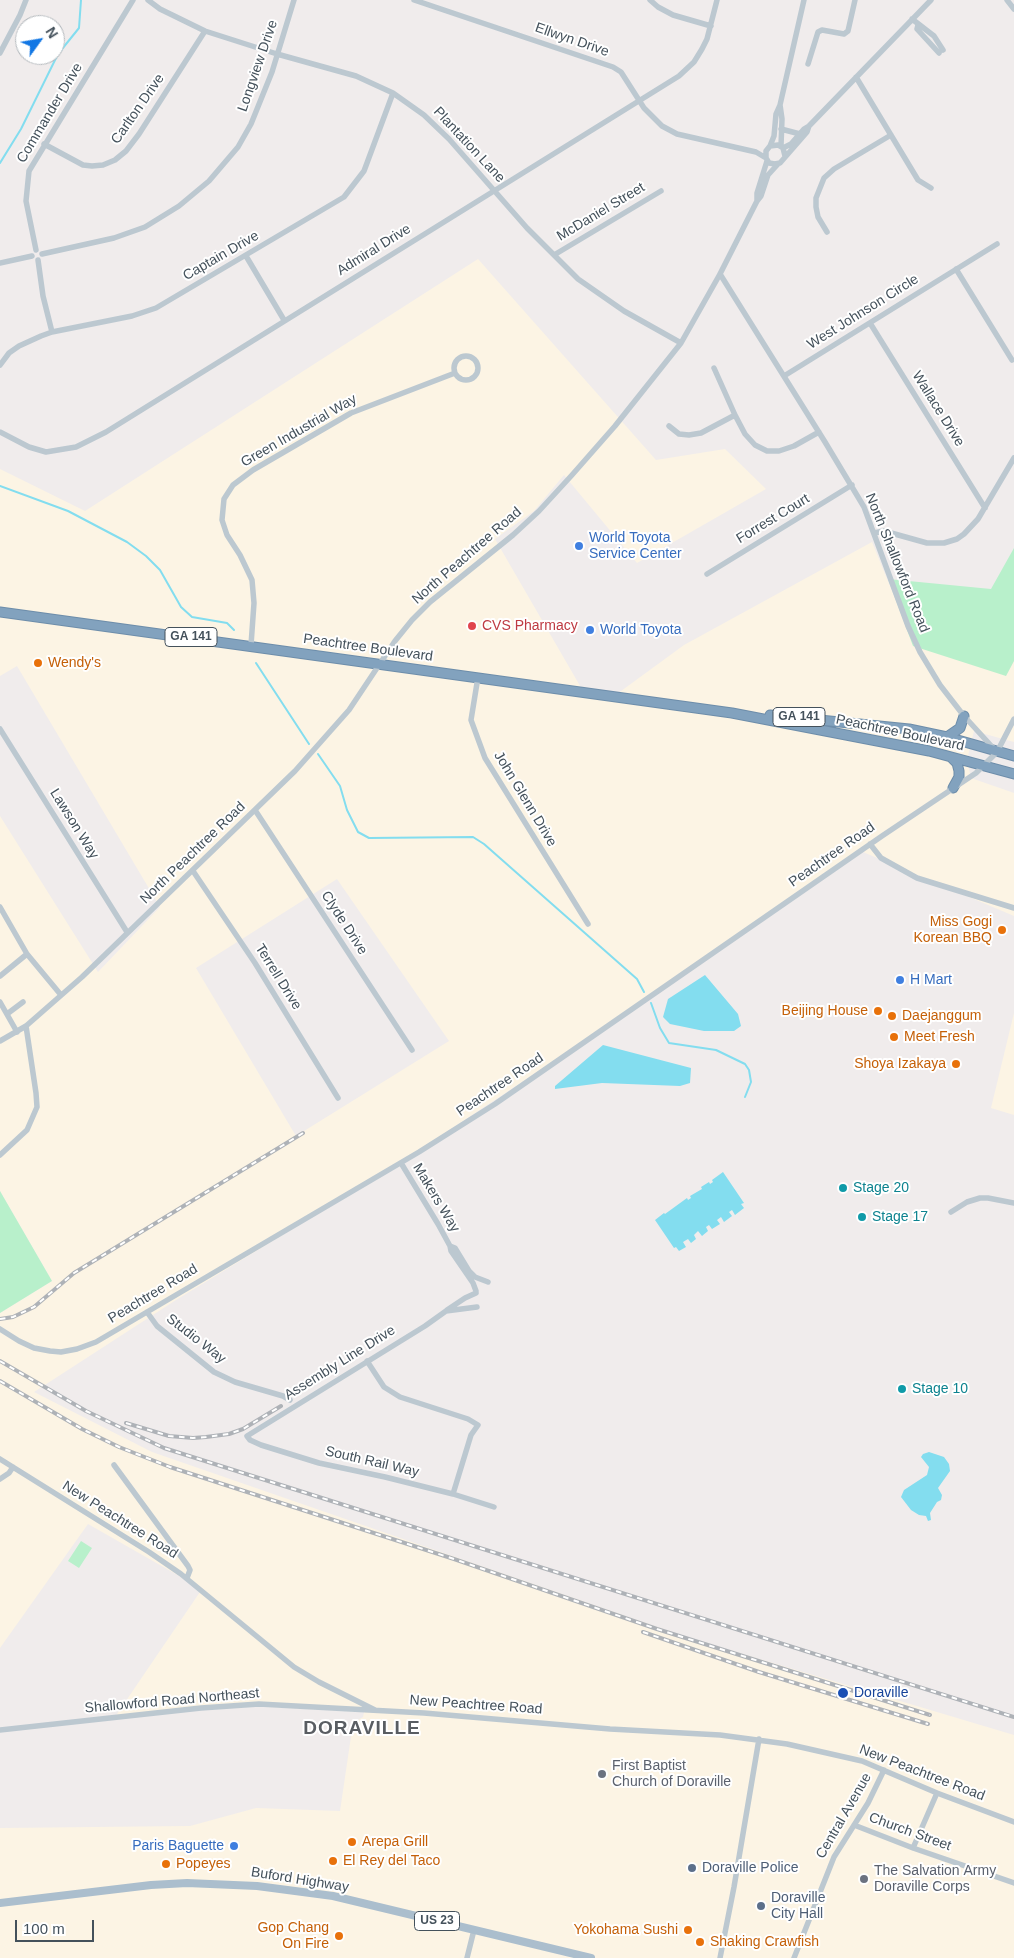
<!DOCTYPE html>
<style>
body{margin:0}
#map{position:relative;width:1014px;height:1958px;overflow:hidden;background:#f0ecec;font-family:Helvetica,sans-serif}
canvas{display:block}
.north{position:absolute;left:15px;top:15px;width:50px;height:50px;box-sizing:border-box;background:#fff;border:1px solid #b4b9bd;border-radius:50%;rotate:58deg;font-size:14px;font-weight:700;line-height:20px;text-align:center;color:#44515b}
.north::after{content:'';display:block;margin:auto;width:18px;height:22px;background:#1277e4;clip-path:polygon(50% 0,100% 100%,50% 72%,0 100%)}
.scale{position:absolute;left:15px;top:1920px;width:79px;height:22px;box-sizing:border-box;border:2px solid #44515b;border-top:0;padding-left:6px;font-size:15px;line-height:18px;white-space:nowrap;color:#44515b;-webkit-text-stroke:4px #fff;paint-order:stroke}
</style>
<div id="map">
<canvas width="1014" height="1958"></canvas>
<div class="north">N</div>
<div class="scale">100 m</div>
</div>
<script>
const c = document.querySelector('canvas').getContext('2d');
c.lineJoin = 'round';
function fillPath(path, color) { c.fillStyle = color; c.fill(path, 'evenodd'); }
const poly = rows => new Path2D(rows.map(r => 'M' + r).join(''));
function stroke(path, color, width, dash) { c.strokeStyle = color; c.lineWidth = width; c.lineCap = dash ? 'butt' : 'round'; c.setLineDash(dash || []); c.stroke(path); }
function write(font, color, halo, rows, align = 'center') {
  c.font = font + ' Helvetica,sans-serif'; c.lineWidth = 4; c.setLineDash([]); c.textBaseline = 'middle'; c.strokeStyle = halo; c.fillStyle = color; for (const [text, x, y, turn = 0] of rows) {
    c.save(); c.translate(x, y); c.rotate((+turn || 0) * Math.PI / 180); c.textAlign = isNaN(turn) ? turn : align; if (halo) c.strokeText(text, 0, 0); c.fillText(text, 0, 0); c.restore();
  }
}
fillPath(poly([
 [478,259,656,460,725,449,766,489,637,563,564,475,534,511,495,539,583,691,617,694,684,645,872,542,898,606,1006,676,1014,661,1014,742,974,731,967,760,971,778,1014,793,1014,916,863,852,694,968,389,1170,176,1300,34,1392,152,1452,689,1638,1014,1735,1014,1958,0,1958,0,1828,190,1826,256,1808,340,1811,353,1723,363,1717,364,1712,251,1706,115,1717,202,1589,88,1524,0,1648,0,1313,52,1281,0,1191,0,816,98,972,160,907,17,666,0,676,0,469,85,511],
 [337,879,449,1041,296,1136,196,968],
 [1014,1013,1014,1115,991,1108]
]), '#fcf4e4');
fillPath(poly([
 [1014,548,1014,661,1006,676,913,646,888,579,991,589],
 [0,1191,52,1281,0,1313],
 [81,1541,92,1548,79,1568,68,1561]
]), '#b8f0cb');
fillPath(poly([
 [705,975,738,1014,741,1026,734,1031,704,1031,670,1024,663,1017,668,999],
 [603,1045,691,1068,690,1083,680,1086,602,1083,555,1089,555,1086],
 [723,1172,744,1203,741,1204,744,1208,735,1215,732,1210,729,1212,732,1216,724,1222,721,1217,717,1220,720,1224,712,1229,709,1225,706,1227,708,1231,702,1236,698,1231,694,1235,696,1239,691,1243,688,1239,683,1242,686,1247,679,1251,676,1247,674,1248,655,1220,664,1213,665,1214,687,1198,688,1200,691,1198,690,1196,702,1189,701,1187,709,1182,710,1184,713,1182,712,1180],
 [929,1452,944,1457,949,1464,950,1471,938,1488,942,1495,941,1500,937,1502,930,1513,931,1520,928,1521,926,1516,919,1515,911,1510,901,1497,904,1490,927,1475,929,1467,921,1457,923,1454]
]), '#83ddef');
stroke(poly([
 [0,163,21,129,58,54,79,28,81,0],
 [0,486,68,511,127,542,146,556,160,570,181,607,192,617,227,623,234,630],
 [256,663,309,744],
 [318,754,340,786,347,810,358,832,369,838,473,837,484,844,637,979,644,992],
 [651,1003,660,1028,669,1043,716,1050,745,1064,749,1070,751,1082,745,1097]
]), '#83ddef', 2);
const highway = poly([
 [0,612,732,713,929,751,1014,774],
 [770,715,909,729,947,737,1014,756],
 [947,737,960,728,964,716],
 [951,757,957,763,959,771,959,777,953,788]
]);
stroke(highway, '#6d8daa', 11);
stroke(poly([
 [148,0,160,9,205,31,277,54,356,76,393,93,424,115,449,139,527,228,578,279,624,311,681,343],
 [414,0,613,67,621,72,644,108,662,126,677,134,756,152,766,158],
 [650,0,658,7,673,15,711,26],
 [1007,0,1014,9],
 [912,19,934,36,943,50],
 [918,25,917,29,939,53],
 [0,53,20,15,26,0],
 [808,64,818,32,822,30,844,34,848,31,855,0],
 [856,77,918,180,931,188],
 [780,105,782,119,781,146],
 [781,129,800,134],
 [44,144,83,165,92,166,103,165,115,160,126,151,139,134,205,31],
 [770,146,774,136,776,114,780,105,804,0],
 [783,148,791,144,804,129,809,126,931,0],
 [785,156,783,148,778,145,770,146,766,151,766,158,769,163,775,164,780,163,807,132,809,126],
 [757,201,757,193,767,161],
 [827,232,818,217,816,207,816,198,824,178,834,169,891,135],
 [36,250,26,201,29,171,133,0],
 [42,254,114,238,145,227,179,206,209,181,238,147,251,124,272,72,294,0],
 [554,255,661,191],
 [246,256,284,320],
 [38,260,43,296,52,332],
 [0,263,32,256],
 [956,269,1012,360],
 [720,274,825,442,864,507,908,626,920,652,940,685,964,716,995,750],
 [870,323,985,508],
 '454 368a12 12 0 1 1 24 0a12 12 0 1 1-24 0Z',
 [0,365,9,353,19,346,41,336,52,332,132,316,156,308,344,197,364,171,393,93],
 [714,368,735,415,745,434,755,445,767,451,779,451,794,446,819,432],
 [784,376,997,244],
 [669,426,679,434,689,435,701,433,735,415],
 [0,432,29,447,46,452,76,447,106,432,679,76,694,62,702,49,707,39,717,0],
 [874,533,884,531,927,543,944,543,957,539,964,534,978,519,1014,458],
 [707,574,852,485],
 [251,645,254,603,252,580,240,555,227,535,222,520,224,499,233,485,253,470,351,413,455,373],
 [478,677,471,720,485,758,588,924],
 [0,729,127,932],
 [255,810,412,1050],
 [870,844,881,858,917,878,1014,908],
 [193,871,255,963,338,1098],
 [0,907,27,954,61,995],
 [0,976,27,954],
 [0,1002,17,1032],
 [7,1014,23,1002],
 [0,1041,26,1026,82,977,295,771,349,710,395,641,412,620,430,602,513,535,539,511,572,475,615,426,681,343,720,274,757,201,761,196,768,175,778,164],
 [0,1155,27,1130,37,1107,36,1093,26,1026],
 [401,1163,438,1224,450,1246,451,1251,473,1283,476,1291],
 [951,1212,967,1202,980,1198,988,1198,1014,1203],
 [450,1246,455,1248,469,1271,475,1277,488,1282],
 [477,1307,446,1311,425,1326,247,1436,250,1440,261,1445,319,1463,385,1477,453,1494,494,1507],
 [447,1310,465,1298,476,1293],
 [147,1312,157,1326,214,1372,235,1382,283,1396,290,1400],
 [0,1329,19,1341,34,1348,50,1351,61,1352,77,1349,96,1342,419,1152,495,1104,882,836,976,773,997,752,1014,719],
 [367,1361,384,1387,400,1397,468,1419,478,1425,471,1435,453,1494],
 [0,1459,149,1552,181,1574,294,1667,319,1682,375,1710],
 [114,1465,188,1566,190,1570,187,1578],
 [0,1479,9,1473,13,1467],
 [0,1730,201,1708,259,1704,424,1713,610,1729,720,1735,787,1744,862,1761,937,1793,1014,1822],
 [854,1825,913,1848,1014,1883],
 [913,1848,937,1793],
 [467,1958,474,1930],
 [720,1958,734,1887,759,1739],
 [794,1958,834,1857,868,1803,884,1770]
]), '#bcc8d0', 5.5);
stroke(poly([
 [0,1903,151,1885,187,1883,257,1886,333,1896,591,1958]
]), '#abbecd', 8);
stroke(highway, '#82a2be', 9);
const rail = poly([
 [0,1319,13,1317,34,1307,74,1273,303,1133],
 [0,1361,86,1411,164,1448,1014,1717],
 [0,1381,82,1429,119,1447,170,1467,454,1559,657,1629,930,1715],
 [126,1423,169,1436,193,1438,206,1437,229,1434,243,1429,281,1406],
 [643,1632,759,1672,928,1724]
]);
stroke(rail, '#aeb2b7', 4);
stroke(rail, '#fff', 2, [5.5]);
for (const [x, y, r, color] of [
 [579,546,5,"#3f7fe0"],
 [472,626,5,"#e0444e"],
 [590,630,5,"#3f7fe0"],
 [38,663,5,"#e8710a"],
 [1002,930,5,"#e8710a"],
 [900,980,5,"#3f7fe0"],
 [878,1011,5,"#e8710a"],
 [892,1016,5,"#e8710a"],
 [894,1037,5,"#e8710a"],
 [956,1064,5,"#e8710a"],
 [843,1188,5,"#0f9aa8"],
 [862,1217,5,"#0f9aa8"],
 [902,1389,5,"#0f9aa8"],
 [843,1693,6,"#1a4fb4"],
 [602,1774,5,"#6b7280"],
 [352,1842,5,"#e8710a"],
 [234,1846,5,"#3f7fe0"],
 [333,1861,5,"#e8710a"],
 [166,1864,5,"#e8710a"],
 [692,1868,5,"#5c6f8a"],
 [864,1879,5,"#6b7280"],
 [761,1906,5,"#5c6f8a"],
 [688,1930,5,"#e8710a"],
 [339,1936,5,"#e8710a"],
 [700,1942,5,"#e8710a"]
]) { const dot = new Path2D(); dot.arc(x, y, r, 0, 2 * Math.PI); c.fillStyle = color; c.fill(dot); stroke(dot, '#fff', 2); }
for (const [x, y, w] of [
 [191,637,52],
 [799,717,52],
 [437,1921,45]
]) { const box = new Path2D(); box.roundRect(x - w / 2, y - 9.5, w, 19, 4); c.fillStyle = '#fff'; c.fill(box); stroke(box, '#44515b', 1); }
write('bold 12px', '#44515b', null, [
 ["GA 141",191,637],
 ["GA 141",799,717],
 ["US 23",437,1921]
]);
write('14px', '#44515b', '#fff', [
 ["Ellwyn Drive",572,40,19],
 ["Longview Drive",258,66,-71],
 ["Carlton Drive",138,109,-55],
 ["Commander Drive",50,113,-59],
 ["Plantation Lane",469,145,47],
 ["McDaniel Street",601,212,-31],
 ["Admiral Drive",374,250,-32],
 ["Captain Drive",221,256,-30],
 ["West Johnson Circle",863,312,-32],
 ["Wallace Drive",938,409,58],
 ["Green Industrial Way",299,431,-30],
 ["Forrest Court",773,519,-31],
 ["North Peachtree Road",467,556,-41],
 ["North Shallowford Road",897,563,68],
 ["Peachtree Boulevard",368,648,8],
 ["Peachtree Boulevard",900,733,12],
 ["John Glenn Drive",525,799,59],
 ["Lawson Way",74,824,58],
 ["North Peachtree Road",193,853,-44],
 ["Peachtree Road",832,855,-35],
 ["Clyde Drive",344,923,57],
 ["Terrell Drive",278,977,58],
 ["Peachtree Road",500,1085,-34],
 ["Makers Way",436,1198,59],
 ["Peachtree Road",153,1294,-31],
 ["Studio Way",196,1339,38],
 ["Assembly Line Drive",340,1363,-32],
 ["South Rail Way",372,1462,13],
 ["New Peachtree Road",120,1520,32],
 ["Shallowford Road Northeast",172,1701,-5],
 ["New Peachtree Road",476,1705,4],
 ["New Peachtree Road",922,1773,21],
 ["Central Avenue",844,1816,-60],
 ["Church Street",910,1832,20],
 ["Buford Highway",300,1880,9]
]);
write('14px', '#366cbe', '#fff', [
 ["World Toyota",589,538],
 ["Service Center",589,554],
 ["World Toyota",600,630],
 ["H Mart",910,980],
 ["Paris Baguette",224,1846,"right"]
], 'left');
write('14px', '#be3a42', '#fff', [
 ["CVS Pharmacy",482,626]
], 'left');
write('14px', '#c56008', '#fff', [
 ["Wendy's",48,663],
 ["Miss Gogi",992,922,"right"],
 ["Korean BBQ",992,938,"right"],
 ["Beijing House",868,1011,"right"],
 ["Daejanggum",902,1016],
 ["Meet Fresh",904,1037],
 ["Shoya Izakaya",946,1064,"right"],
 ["Arepa Grill",362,1842],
 ["El Rey del Taco",343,1861],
 ["Popeyes",176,1864],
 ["Gop Chang",329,1928,"right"],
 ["On Fire",329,1944,"right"],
 ["Yokohama Sushi",678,1930,"right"],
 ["Shaking Crawfish",710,1942]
], 'left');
write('14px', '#0d838f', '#fff', [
 ["Stage 20",853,1188],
 ["Stage 17",872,1217],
 ["Stage 10",912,1389]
], 'left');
write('14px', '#164399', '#fff', [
 ["Doraville",854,1693]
], 'left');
write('14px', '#5b616d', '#fff', [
 ["First Baptist",612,1766],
 ["Church of Doraville",612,1782],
 ["The Salvation Army",874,1871],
 ["Doraville Corps",874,1887]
], 'left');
write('14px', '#4e5e75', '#fff', [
 ["Doraville Police",702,1868],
 ["Doraville",771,1898],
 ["City Hall",771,1914]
], 'left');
c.letterSpacing = '1px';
write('bold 19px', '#595d62', '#fff', [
 ["DORAVILLE",362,1729]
]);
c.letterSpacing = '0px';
</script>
